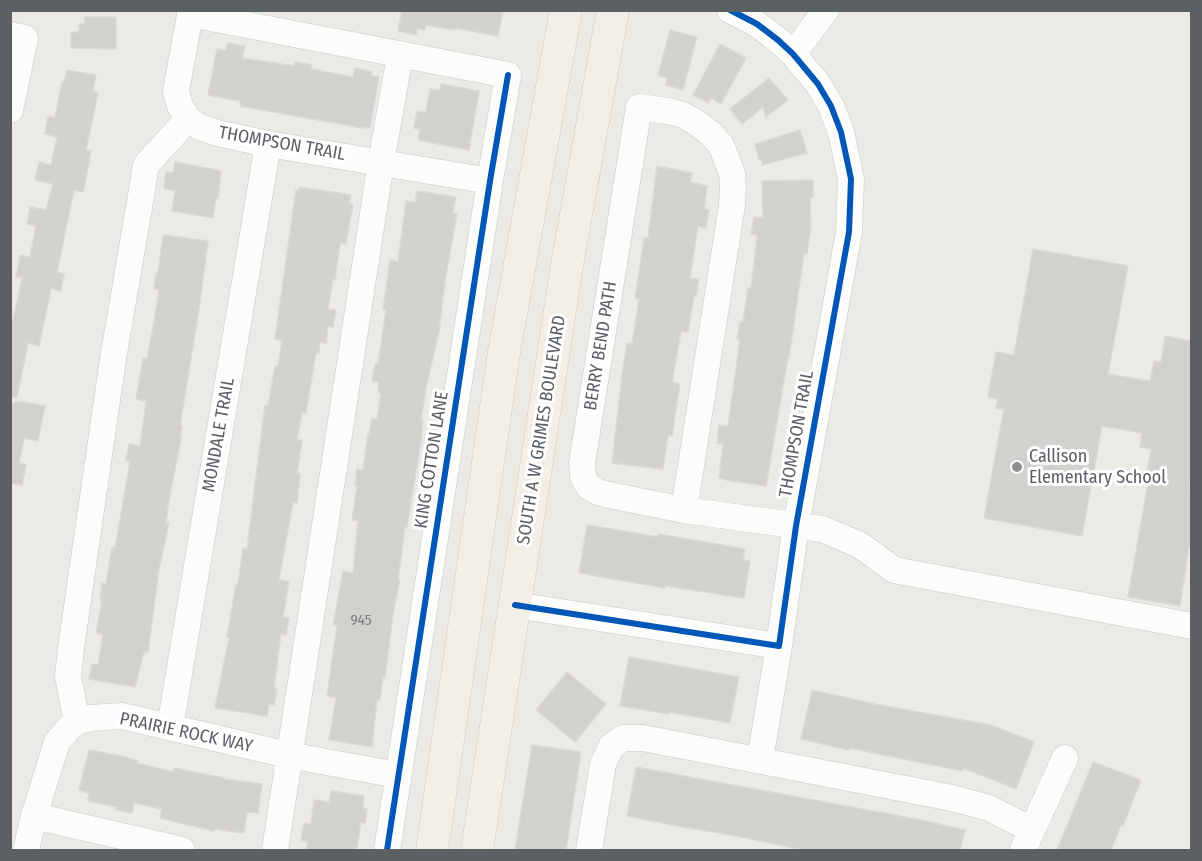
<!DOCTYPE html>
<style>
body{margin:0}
#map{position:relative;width:1202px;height:861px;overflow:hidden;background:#eceae5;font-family:"Fira Sans Condensed",sans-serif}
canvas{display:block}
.frame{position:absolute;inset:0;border:12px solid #5b6065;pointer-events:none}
</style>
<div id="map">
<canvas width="1202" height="861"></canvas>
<div class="frame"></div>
</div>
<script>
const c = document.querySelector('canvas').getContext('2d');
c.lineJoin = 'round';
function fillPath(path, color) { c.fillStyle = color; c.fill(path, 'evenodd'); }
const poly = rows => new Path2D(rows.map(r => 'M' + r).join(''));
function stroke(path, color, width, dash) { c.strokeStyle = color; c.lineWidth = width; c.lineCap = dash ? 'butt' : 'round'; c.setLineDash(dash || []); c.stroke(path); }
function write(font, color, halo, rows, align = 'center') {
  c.font = font + ' "Fira Sans Condensed",sans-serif'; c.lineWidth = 6; c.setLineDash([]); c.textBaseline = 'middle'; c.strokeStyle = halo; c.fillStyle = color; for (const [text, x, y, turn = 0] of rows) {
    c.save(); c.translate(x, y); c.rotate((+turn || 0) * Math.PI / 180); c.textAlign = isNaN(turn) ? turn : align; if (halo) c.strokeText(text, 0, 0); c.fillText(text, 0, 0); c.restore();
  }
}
const building = poly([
 [402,10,503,10,498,36,455,28,455,30,426,25,425,30,417,29,416,35,398,31,402,10],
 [85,17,116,17,116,49,71,48,71,32,79,32,79,24,85,24,85,17],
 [670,30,697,37,683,90,666,85,667,78,658,76,670,30],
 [227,43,245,46,242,58,294,66,295,62,312,65,311,69,353,77,355,68,372,72,371,75,379,77,370,127,363,128,240,106,240,101,208,95,217,49,226,50,227,43],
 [720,44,746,58,721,104,711,98,708,103,693,95,720,44],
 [67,70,96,75,93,91,98,93,86,150,91,151,87,173,83,192,74,190,57,272,64,274,61,291,51,289,39,346,28,343,17,397,10,397,10,319,13,320,22,278,16,277,20,255,30,257,36,226,27,224,30,207,46,210,53,184,35,180,39,162,51,165,57,137,45,134,48,117,55,118,62,82,64,82,67,70],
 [769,78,788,100,766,117,763,107,742,124,730,109,769,78],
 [441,84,479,91,469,150,418,140,420,129,414,128,417,111,426,112,430,89,440,90,441,84],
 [800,130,807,153,762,165,762,159,759,160,755,144,800,130],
 [175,162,221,171,218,198,216,198,213,218,172,211,175,191,164,188,166,172,173,173,175,162],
 [657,166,692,173,690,182,707,186,704,209,709,210,706,228,698,226,690,278,699,279,696,296,694,296,688,332,681,331,672,382,680,384,672,436,668,435,663,469,612,463,622,375,627,343,632,344,639,299,635,299,644,238,648,238,657,166],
 [813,180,813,197,810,197,811,226,807,254,804,253,789,358,788,357,766,486,727,480,719,478,723,444,717,443,719,425,728,426,740,339,737,339,740,322,743,322,748,288,751,288,756,247,757,235,751,234,754,217,763,218,762,181,813,180],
 [299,187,351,195,349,204,353,204,346,244,340,243,335,280,333,279,328,309,336,310,333,327,328,326,326,343,320,342,319,353,316,353,306,413,302,412,297,440,302,440,297,474,300,474,297,503,293,502,279,580,289,582,283,617,289,618,286,635,281,634,274,688,277,689,274,705,269,704,267,716,215,708,229,638,227,637,236,584,238,584,243,548,247,549,265,405,268,406,275,366,278,366,282,340,275,339,296,190,299,191,299,187],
 [417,191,456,197,453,213,457,214,445,281,439,331,426,388,421,421,423,421,421,442,407,527,405,527,398,580,400,580,394,608,385,677,383,677,380,700,377,700,372,747,329,740,336,698,327,696,337,625,333,625,343,571,353,573,358,521,352,520,357,486,355,486,357,469,363,470,368,434,369,434,372,418,377,419,381,393,378,392,379,382,372,381,375,364,378,364,386,310,383,309,390,260,398,262,406,201,415,202,417,191],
 [163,235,208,241,200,303,180,426,182,426,180,444,169,500,166,523,169,523,159,569,148,652,144,652,135,687,89,679,92,664,98,665,103,635,96,633,102,600,100,600,102,583,106,584,112,547,115,548,124,497,130,461,126,460,129,444,140,446,146,401,136,399,143,358,147,359,155,316,159,290,154,289,156,273,158,273,163,235],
 [1033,249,1128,266,1108,374,1150,381,1154,361,1161,362,1165,336,1191,341,1191,476,1189,491,1191,491,1191,547,1189,546,1180,606,1128,597,1150,472,1147,472,1151,449,1140,447,1142,433,1102,426,1082,536,984,518,1004,409,996,408,998,399,988,397,996,352,1014,355,1033,249],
 [18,401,45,406,38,441,24,438,19,463,26,465,22,485,10,483,10,406,18,401],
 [587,525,658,537,658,534,745,549,743,560,750,561,744,598,665,586,665,588,579,573,587,525],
 [629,657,739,677,730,723,669,712,669,714,620,706,629,657],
 [567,672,606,704,575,742,536,710,567,672],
 [812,690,874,704,991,725,1034,742,1016,789,963,768,962,771,850,748,849,750,801,739,812,690],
 [532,745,581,752,566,850,515,850,532,745],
 [89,750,117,755,138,761,137,763,173,772,174,768,224,778,224,779,262,784,258,813,247,812,244,833,215,829,214,831,160,818,162,809,134,803,132,813,116,810,117,807,88,801,89,793,79,790,89,750],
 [1093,762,1141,780,1123,826,1121,825,1111,850,1057,850,1093,762],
 [636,767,916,819,965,830,960,850,804,850,731,835,682,827,627,816,636,767],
 [331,791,364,796,363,808,367,809,365,823,361,822,357,848,355,847,354,850,306,850,308,842,301,840,304,823,311,824,314,800,329,802,331,791]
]);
fillPath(building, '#d2d1ce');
stroke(building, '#dcd9d4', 1.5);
const minor = poly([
 [191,10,176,91,180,106,188,119,200,127,217,133,268,144,490,181],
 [190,14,508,75,490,181,387,850],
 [10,35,25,38,10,110],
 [793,54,826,10],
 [684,510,732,205,733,188,732,173,721,145,710,133,697,123,683,115,668,111,639,107,582,463,583,477,588,486,598,492,609,495,684,510,822,529,860,545,894,570,1192,626],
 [515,605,779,646,796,526,849,232,851,179,841,132,831,106,818,84,793,54,778,40,757,24,730,10],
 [77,722,68,676,71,648,113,359,141,196,146,165,188,119],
 [170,727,268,144],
 [760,760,779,646],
 [34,816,182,850],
 [26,850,34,816,57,742,69,728,77,722,90,718,122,716,288,755,398,775],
 [275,850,381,162,400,56],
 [589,850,603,764,611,747,623,738,643,738,952,798,989,808,1032,830],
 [1023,850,1065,758]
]);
const major = poly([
 [432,850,504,352,566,10],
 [477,850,567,265,613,10]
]);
stroke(minor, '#c8c9c8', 27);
stroke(major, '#d6c8b1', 33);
stroke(minor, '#fcfcfb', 26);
stroke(major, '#f3efe7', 32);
stroke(poly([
 [515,605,779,646,796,526,849,232,851,179,841,132,831,106,818,84,793,54,778,40,757,24,730,10],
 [387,850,490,181,508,75]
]), '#0057b8', 6);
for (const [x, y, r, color] of [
 [1017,467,6,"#8e9092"]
]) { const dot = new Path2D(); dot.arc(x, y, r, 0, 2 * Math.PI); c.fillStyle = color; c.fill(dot); stroke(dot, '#fff', 2); }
write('15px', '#7a7e80', null, [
 ["945",361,621]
]);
write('18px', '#5b6065', '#fff', [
 ["THOMPSON TRAIL",282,144,10],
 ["BERRY BEND PATH",601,346,-81],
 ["SOUTH A W GRIMES BOULEVARD",542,430,-81],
 ["THOMPSON TRAIL",797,434,-80],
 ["MONDALE TRAIL",219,435,-80],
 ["KING COTTON LANE",432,460,-81],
 ["PRAIRIE ROCK WAY",186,733,12]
]);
write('18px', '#5b6065', '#fff', [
 ["Callison",1029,457],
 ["Elementary School",1029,478]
], 'left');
</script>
